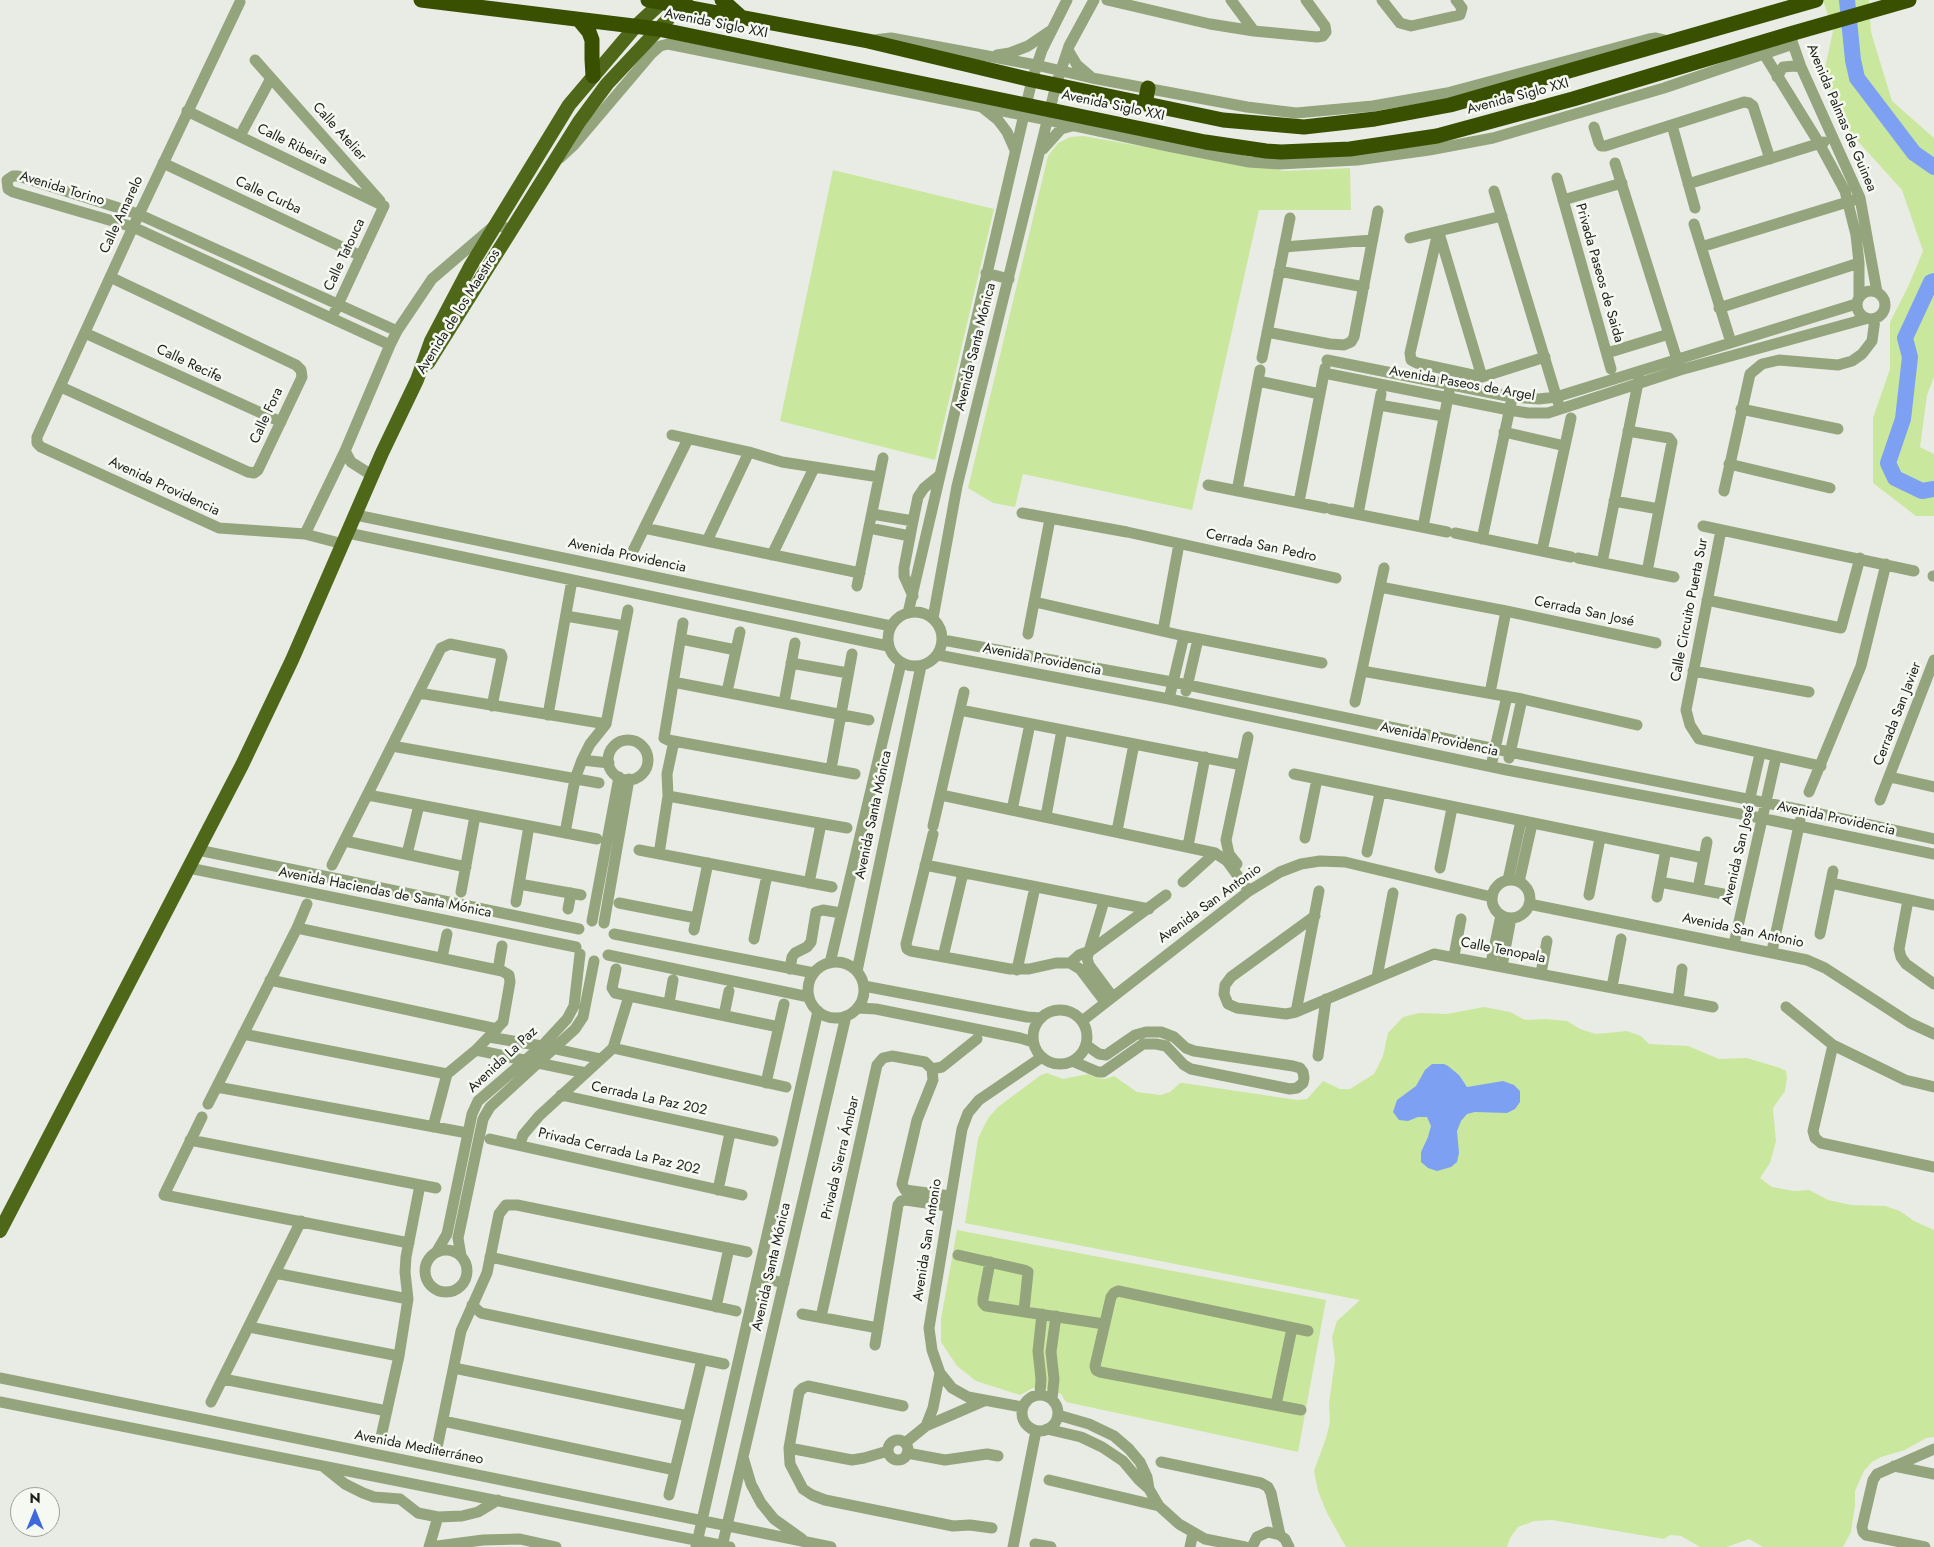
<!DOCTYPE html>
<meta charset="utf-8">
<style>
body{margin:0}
#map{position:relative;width:1934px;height:1547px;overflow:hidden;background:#e9ece5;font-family:Jost,sans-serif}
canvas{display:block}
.north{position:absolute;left:10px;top:1487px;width:50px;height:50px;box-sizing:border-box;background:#f6f9f2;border:1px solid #9fa19c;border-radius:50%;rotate:0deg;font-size:14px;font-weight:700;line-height:20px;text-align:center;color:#1d1e1b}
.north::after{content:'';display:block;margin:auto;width:18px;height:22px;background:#3f69da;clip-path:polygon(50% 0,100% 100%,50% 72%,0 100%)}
</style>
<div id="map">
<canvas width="1934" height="1547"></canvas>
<div class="north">N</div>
</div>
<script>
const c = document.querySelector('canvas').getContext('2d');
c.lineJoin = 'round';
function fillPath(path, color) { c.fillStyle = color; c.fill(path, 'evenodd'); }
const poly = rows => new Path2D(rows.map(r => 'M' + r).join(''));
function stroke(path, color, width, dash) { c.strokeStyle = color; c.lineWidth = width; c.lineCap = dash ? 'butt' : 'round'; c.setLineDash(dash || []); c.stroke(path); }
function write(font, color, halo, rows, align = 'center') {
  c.font = font + ' Jost,sans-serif'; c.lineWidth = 5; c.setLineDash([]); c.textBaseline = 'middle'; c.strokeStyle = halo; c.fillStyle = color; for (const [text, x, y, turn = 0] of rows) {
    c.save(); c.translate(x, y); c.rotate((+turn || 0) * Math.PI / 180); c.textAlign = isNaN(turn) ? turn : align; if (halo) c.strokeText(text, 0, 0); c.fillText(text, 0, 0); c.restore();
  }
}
fillPath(poly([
 [1823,0,1869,0,1871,32,1892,101,1934,138,1934,377,1927,395,1920,447,1934,454,1934,516,1916,516,1873,483,1873,418,1890,369,1890,322,1908,287,1923,251,1902,190,1845,127,1823,77,1833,31],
 [1083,136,1284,171,1350,168,1351,210,1259,210,1192,510,1023,474,1015,507,993,503,968,488,1048,156,1058,143,1070,137],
 [833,170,994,209,935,460,780,421],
 [1484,1007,1510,1012,1525,1020,1546,1019,1567,1021,1580,1029,1596,1034,1627,1031,1641,1036,1649,1044,1688,1046,1719,1059,1747,1058,1780,1068,1786,1071,1787,1077,1785,1091,1773,1108,1776,1141,1770,1163,1760,1178,1772,1187,1794,1191,1809,1190,1828,1200,1851,1205,1885,1206,1900,1211,1914,1221,1934,1230,1934,1437,1926,1438,1905,1450,1881,1457,1872,1462,1864,1471,1855,1491,1855,1506,1851,1532,1843,1547,1763,1547,1749,1539,1727,1547,1700,1547,1681,1536,1670,1535,1664,1539,1552,1520,1534,1521,1518,1527,1510,1538,1507,1547,1346,1547,1327,1513,1318,1491,1314,1471,1326,1438,1330,1422,1329,1404,1335,1360,1332,1337,1337,1321,1360,1300,965,1223,978,1139,984,1126,989,1117,998,1107,1041,1075,1047,1073,1063,1079,1088,1074,1097,1078,1105,1079,1114,1076,1137,1092,1161,1095,1170,1092,1180,1083,1183,1083,1297,1100,1307,1099,1323,1081,1340,1089,1350,1089,1374,1074,1383,1056,1388,1033,1403,1017,1419,1013,1447,1014],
 [957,1230,1326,1300,1298,1452,1066,1402,1061,1394,1044,1388,1033,1388,1020,1395,976,1381,957,1366,941,1342,941,1319]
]), '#cae79e');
fillPath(poly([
 [1432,1064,1444,1064,1448,1066,1459,1075,1467,1087,1503,1081,1514,1085,1520,1091,1520,1102,1515,1109,1507,1113,1475,1112,1467,1114,1461,1121,1457,1131,1459,1153,1457,1162,1451,1167,1437,1171,1428,1168,1421,1162,1421,1152,1428,1137,1431,1126,1427,1117,1418,1117,1408,1121,1399,1120,1393,1112,1397,1100,1416,1086,1425,1070]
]), '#7da0f3');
stroke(poly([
 [1847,0,1853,60,1857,78,1914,153,1934,167],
 [1934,281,1931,282,1905,338,1910,357,1903,419,1888,463,1895,478,1922,491,1934,489]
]), '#7da0f3', 16);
stroke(poly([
 [1107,0,1210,24,1254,31,1317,37,1323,36,1326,32,1325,26,1306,0],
 [1231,0,1254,31],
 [1382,0,1400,23,1411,26,1460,15,1462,8,1456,0],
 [240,2,133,227,37,437,37,443,41,447,219,528,305,534,343,544],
 [874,40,891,38,1036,65,1092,78,1247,107,1296,113,1373,106,1447,93,1649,39,1656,38,1669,41],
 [1793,44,1801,67,1860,198,1877,292],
 [1068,50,1077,65,1091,77],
 [1764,54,1819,143,1845,191,1856,235,1859,263,1859,296],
 [997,55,1010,53,1028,46,1050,31],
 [255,60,380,201],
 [1777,77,1783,67,1795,66,1801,67],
 [983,108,998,120,1007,132,1015,150],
 [187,111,384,206],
 [1672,125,1695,208],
 [1594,127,1599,143,1601,146,1605,146,1744,102,1749,103,1753,106,1770,159],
 [240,136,271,78],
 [1043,149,1061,129,1072,126],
 [560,158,574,145,652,53,660,46,668,44,1048,120,1168,146,1249,162,1279,164,1357,160,1429,150,1493,138,1664,88,1793,44,1790,34],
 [163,163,361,256],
 [1615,163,1679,366],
 [1557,178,1611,369],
 [1688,184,1824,142],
 [1494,191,1558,402],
 [1563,200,1622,183],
 [1694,224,1729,336],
 [1438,232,1410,353,1411,360,1417,363,1482,377,1545,357],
 [1439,233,1482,377],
 [1410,238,1502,216],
 [1284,247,1372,240],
 [1701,247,1854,200],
 [1279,271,1364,287],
 [986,273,1009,279],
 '1857 305a14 14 0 1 1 28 0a14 14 0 1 1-28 0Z',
 [1719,308,1859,263],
 [335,311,384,206],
 [1267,332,1330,344,1344,345,1351,342,1354,337,1378,211],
 [85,333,281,422],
 [390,345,133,227,13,192,8,189,7,180,13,176,18,176,138,214,397,331],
 [1607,353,1669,334],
 [1262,358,1290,218],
 [1327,360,1512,397,1539,399,1556,397,1856,304],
 [1324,373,1509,410,1528,413,1548,413,1680,370,1865,319],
 [1258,381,1320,394],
 [61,387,248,472,254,473,258,470,302,377,301,370,296,365,110,277],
 [1379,405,1443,416],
 [1741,409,1838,429],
 [1628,431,1669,438,1672,442,1647,572],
 [1504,432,1565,446],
 [672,435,749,452,782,462,879,477],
 [345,451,351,462,373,476],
 [1729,464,1830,488],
 [1208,485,1325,508],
 [1237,491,1260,370],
 [1724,491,1750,374,1762,364,1779,360,1838,365,1852,361,1862,354,1872,341,1875,319],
 [1614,501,1659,509],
 [1299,502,1325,368],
 [1331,509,1447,532],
 [1022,513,1127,532,1336,578],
 [872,514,913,521],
 [1358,514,1381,394],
 [356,515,891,626],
 [1703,526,1914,571],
 [1423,527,1449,392],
 [644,528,860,573],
 [869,528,910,536],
 [1721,530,1686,710,1690,725,1699,739,1821,766],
 [348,533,888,646],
 [1455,533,1571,557],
 [305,534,345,451,390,345,397,331,432,279,495,225,511,229],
 [1482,539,1511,403],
 [707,541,749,452],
 [1542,551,1571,418],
 [632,553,688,439],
 [772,555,814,468],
 [1578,558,1674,577],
 [1602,563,1639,378],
 [1933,576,1934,576],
 [857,586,883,458],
 [1380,587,1506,611,1656,643],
 [913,596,904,576,904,568,913,521,918,497,924,488,940,475],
 [1707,600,1841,628,1860,558],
 [1035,602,1184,636,1322,663],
 '888 639a27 27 0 1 1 54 0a27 27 0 1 1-54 0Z',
 [908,613,1032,80,1042,50,1067,0],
 [566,616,625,626],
 [933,618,957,486,1056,85,1069,46,1094,0],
 [683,623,664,738,668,740,855,774],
 [1163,631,1179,544],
 [1028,634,1050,519],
 [681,639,736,650],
 [943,640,1188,685,1510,752,1802,810,1934,839],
 [938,655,1169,699,1507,770,1746,815,1934,854],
 [791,663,848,673],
 [1362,671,1522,699,1637,725],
 [1693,671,1809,692],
 [673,682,869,720],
 [1186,691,1198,639],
 [727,692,740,632],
 [419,693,606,724],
 [1490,693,1506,611],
 [1169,699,1184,636],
 [1355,702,1384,568],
 [784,703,795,643],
 [960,710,1242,765],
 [548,715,572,580],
 '608 760a20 20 0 1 1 40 0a20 20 0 1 1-40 0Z',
 [392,746,599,783],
 [1509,758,1522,699],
 [582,760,609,763],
 [1491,766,1507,696],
 [831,769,852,654],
 [1294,774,1704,858],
 [1890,777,1934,787],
 [1809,792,1861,666,1886,564],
 [368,795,597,839],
 [941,795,1215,853,1227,861,1249,891],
 [668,796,847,828],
 [1880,800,1934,660],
 [1012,810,1030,724],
 [1746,815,1760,754],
 [1046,816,1062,730],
 [933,826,964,692],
 [1117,831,1134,744],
 [565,833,575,779,582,760,590,744,606,724,628,610],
 [933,834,906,944,907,949,911,951,1010,969,1029,969,1056,963,1070,963,1080,969,1105,1002],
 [1305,838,1317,779],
 [345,841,466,867],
 [1188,846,1205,757],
 [198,850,579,929],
 [639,850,832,887],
 [1367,852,1380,793],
 [407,854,419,805],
 [659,854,668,796,667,774,674,741],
 [1237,864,1229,854,1226,840,1248,737],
 [332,865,441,648,450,644,501,654,502,657,492,706],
 [925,865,1149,909],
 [189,868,576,947],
 [1440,868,1452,808],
 [1508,880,1521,821],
 '1492 899a19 19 0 1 1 38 0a19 19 0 1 1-38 0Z',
 [1183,882,1215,853],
 [1519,882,1532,824],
 [1660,882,1723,894],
 [809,883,821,824],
 [1831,883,1934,905],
 [519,884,581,895],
 [1698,889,1707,842],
 [461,892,475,816],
 [1589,895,1600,838],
 [1657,897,1666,850],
 [1908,900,1899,949,1901,957,1906,964,1934,984],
 [1104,901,1087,958,1089,965,1112,996],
 [516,902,529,826],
 [619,903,696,918],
 [1529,904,1807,960,1825,968,1910,1023,1934,1034],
 [568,909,571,893],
 [1315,916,1231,977,1225,985,1224,994,1228,1004,1237,1008,1286,1014,1296,1012,1434,954,1713,1007],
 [592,921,619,777],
 [604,923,629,779],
 [297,928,502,971,509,975,510,982,503,1022,476,1050,447,1074,433,1127],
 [694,930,708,863],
 [614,934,814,973],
 [1820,934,1833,871],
 [754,939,767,875],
 [1734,944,1776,757],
 [1772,951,1800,821],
 [608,955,809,997],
 [1454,956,1461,919],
 [943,957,963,873],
 [442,958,447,934],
 '808 990a28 28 0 1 1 56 0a28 28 0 1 1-56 0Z',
 [830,963,901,663],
 [1070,963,1079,955,1090,951,1166,895],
 [1491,963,1501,915],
 [1502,966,1511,918],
 [616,969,612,988,615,993,779,1027],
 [790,969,792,957,795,953,807,947,811,942,816,912,823,910,841,913],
 [498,970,502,946],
 [1017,970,1035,887],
 [857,971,921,666],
 [1541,973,1547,941],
 [1377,977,1393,893],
 [270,980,497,1029],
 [864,986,1027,1017,1041,1018],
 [1612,987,1621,939],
 [1678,1000,1682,969],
 [669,1003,673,980],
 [1786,1007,1833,1045,1905,1080,1934,1087],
 [858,1008,876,1009,1020,1038,1033,1042],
 '1033 1037a27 27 0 1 1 54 0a27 27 0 1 1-54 0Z',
 [1296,1012,1319,891],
 [724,1015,729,991],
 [1082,1021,1249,891,1280,872,1301,864,1320,861,1345,862,1492,897],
 [243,1034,447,1074],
 [489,1037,542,1046,601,1059],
 [1833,1045,1813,1131,1815,1138,1821,1143,1934,1167],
 [613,1048,786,1087],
 [476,1050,586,1073],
 [1318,1056,1326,999],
 [1072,1061,1098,1072,1103,1072,1143,1044,1156,1044,1166,1046,1184,1065,1191,1069,1290,1089,1297,1088,1303,1083,1304,1078,1303,1072,1300,1068,1293,1066,1194,1051,1186,1048,1174,1037,1161,1032,1146,1032,1135,1035,1106,1055,1099,1054,1086,1045],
 [932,1069,942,1067,977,1039],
 [766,1083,784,1004],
 [217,1087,462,1132],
 [561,1095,773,1141],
 [208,1104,297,928,307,904],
 [202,1117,164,1195,409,1243],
 [490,1139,742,1195],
 [190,1140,436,1188],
 [520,1145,523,1135,539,1116,613,1048,629,996],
 [718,1190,730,1133],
 '425 1271a21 21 0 1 1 42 0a21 21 0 1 1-42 0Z',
 [437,1251,447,1234,472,1114,478,1101,542,1046,567,1019,574,1006,580,954],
 [958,1255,1024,1270,1028,1272,1024,1311],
 [461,1256,458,1238,483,1119,490,1107,575,1029,583,1017,594,961],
 [490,1257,736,1311],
 [990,1262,983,1299,983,1303,986,1306,1104,1324],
 [275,1273,408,1299],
 [759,1277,784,1283],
 [472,1305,481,1313,724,1364],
 [716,1307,729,1248],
 [802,1314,878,1328],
 [821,1317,877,1065,883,1058,892,1056,925,1062,932,1069,933,1080,917,1120,902,1184,905,1190,950,1196],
 [249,1327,399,1356],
 [875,1345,898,1205,901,1201,905,1200,948,1206],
 [454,1368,688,1416],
 [0,1378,831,1547],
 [223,1379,387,1411],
 [1040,1394,1041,1379,1038,1351,1042,1314],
 '1022 1413a18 18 0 1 1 36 0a18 18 0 1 1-36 0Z',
 [1052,1399,1054,1379,1051,1352,1056,1316],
 [0,1402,730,1547],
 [211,1402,301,1221],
 [1276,1405,1292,1328],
 [903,1406,808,1386,803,1388,799,1392,789,1448,790,1464,803,1489,812,1495,825,1500,953,1526,970,1525,992,1528],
 [1022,1407,968,1397,952,1388,940,1373,932,1350,929,1328,962,1129,968,1113,979,1100,1042,1057],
 [1301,1410,1100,1372,1096,1370,1095,1366,1111,1297,1114,1293,1118,1291,1308,1331],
 [1058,1415,1089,1424,1114,1436,1129,1449,1140,1462,1147,1477,1149,1489,1159,1506,1179,1524,1205,1539,1245,1547],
 [443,1421,675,1470],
 [926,1426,933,1408,940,1373],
 [1047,1429,1081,1437,1102,1447,1123,1461,1139,1480,1149,1489],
 [381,1437,399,1356,408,1299,405,1272,406,1257,420,1185],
 '888 1450a10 10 0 1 1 20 0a10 10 0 1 1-20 0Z',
 [905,1443,926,1426,984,1401],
 [437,1448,461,1331,487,1273,499,1214,506,1205,517,1205,747,1252],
 [789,1448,852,1460,864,1458,888,1451],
 [907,1453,945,1460,987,1454,998,1456],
 [743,1457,751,1484,761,1503,774,1519,802,1539],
 [1161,1462,1261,1483,1268,1487,1271,1493,1280,1535],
 [1894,1466,1934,1474],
 [325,1468,345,1484,363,1493,374,1497,400,1499,418,1513,438,1517,462,1516,478,1512,498,1500],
 [1049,1480,1159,1506],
 [669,1495,702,1359],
 [1035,1544,1051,1547],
 [429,1547,438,1517],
 [430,1547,483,1540,520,1539,556,1547],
 [696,1547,818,1011],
 [722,1547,846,1016],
 [1013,1547,1036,1431],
 [1190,1547,1193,1533],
 [1252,1547,1257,1537,1268,1532,1280,1535,1285,1539,1289,1547],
 [1925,1547,1866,1535,1863,1532,1862,1527,1873,1480,1877,1474,1934,1449]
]), '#94a47d', 11);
stroke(poly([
 [428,363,579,122,607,84,686,0],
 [0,1231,242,765,292,660,382,453,417,380,431,341,470,267,569,105,636,26,664,0]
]), '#4e6718', 14);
stroke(poly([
 [421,0,658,29,1205,142,1266,151,1281,152,1350,149,1437,136,1573,99,1790,34,1909,0],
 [648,0,868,41,1032,80,1223,120,1304,127,1375,119,1450,105,1816,0],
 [722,0,740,16],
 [579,20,589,32,592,40,592,59,593,76],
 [1145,104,1148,88]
]), '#395000', 15);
write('14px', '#1d1e1b', '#f6f9f2', [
 ["Avenida Siglo XXI",716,24,11],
 ["Avenida Siglo XXI",1518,97,-15],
 ["Avenida Siglo XXI",1113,106,12],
 ["Avenida Palmas de Guinea",1841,118,67],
 ["Calle Atelier",339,132,48],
 ["Calle Ribeira",292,145,26],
 ["Avenida Torino",62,189,17],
 ["Calle Curba",268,196,25],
 ["Calle Amarelo",122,215,-65],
 ["Calle Tatouca",345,255,-65],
 ["Privada Paseos de Saida",1599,273,74],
 ["Avenida de los Maestros",459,312,-58],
 ["Avenida Santa Mónica",976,347,-76],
 ["Calle Recife",189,364,25],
 ["Avenida Paseos de Argel",1462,384,10],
 ["Calle Fora",267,416,-65],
 ["Avenida Providencia",164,487,25],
 ["Cerrada San Pedro",1261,546,12],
 ["Avenida Providencia",627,556,12],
 ["Calle Circuito Puerta Sur",1690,610,-79],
 ["Cerrada San José",1584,612,12],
 ["Avenida Providencia",1042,660,11],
 ["Cerrada San Javier",1898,714,-69],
 ["Avenida Providencia",1439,740,12],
 ["Avenida Santa Mónica",874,815,-78],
 ["Avenida Providencia",1836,819,12],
 ["Avenida San José",1739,855,-77],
 ["Avenida Haciendas de Santa Mónica",385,893,11],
 ["Avenida San Antonio",1210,904,-36],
 ["Avenida San Antonio",1743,931,12],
 ["Calle Tenopala",1503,951,11],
 ["Avenida La Paz",503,1060,-43],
 ["Cerrada La Paz 202",649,1099,12],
 ["Privada Cerrada La Paz 202",619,1152,13],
 ["Privada Sierra Ámbar",841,1158,-77],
 ["Avenida San Antonio",928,1240,-81],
 ["Avenida Santa Mónica",772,1267,-77],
 ["Avenida Mediterráneo",419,1448,11]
]);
</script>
